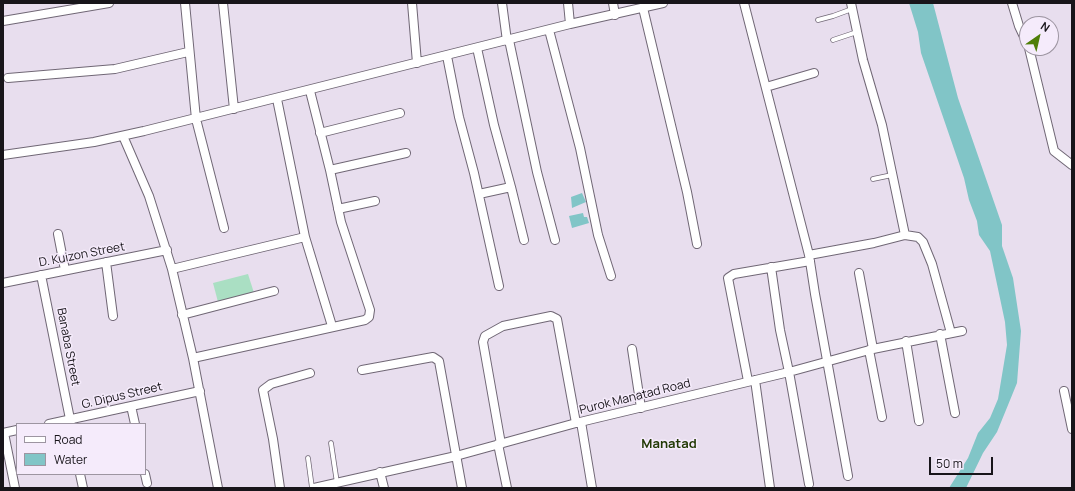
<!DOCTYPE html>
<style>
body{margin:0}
#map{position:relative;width:1075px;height:491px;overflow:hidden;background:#e8deee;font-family:Manrope,sans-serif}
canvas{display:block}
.frame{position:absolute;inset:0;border:4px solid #18151a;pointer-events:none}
.legend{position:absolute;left:16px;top:423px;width:130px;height:52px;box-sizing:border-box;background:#f5ebfb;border:1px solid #9d95a1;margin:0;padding:5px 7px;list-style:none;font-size:12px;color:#18151a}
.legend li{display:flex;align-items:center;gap:8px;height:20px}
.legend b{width:20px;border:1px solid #9d95a1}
.north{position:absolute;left:1019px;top:16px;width:40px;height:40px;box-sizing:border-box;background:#f5ebfb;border:1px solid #9d95a1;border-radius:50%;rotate:34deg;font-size:11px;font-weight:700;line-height:16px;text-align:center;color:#18151a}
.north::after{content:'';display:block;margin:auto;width:14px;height:18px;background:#4f7e08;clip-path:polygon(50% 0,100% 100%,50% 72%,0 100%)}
.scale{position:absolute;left:929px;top:457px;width:64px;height:18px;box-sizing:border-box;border:2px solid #18151a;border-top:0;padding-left:5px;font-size:12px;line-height:14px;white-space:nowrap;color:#18151a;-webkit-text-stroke:3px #f5ebfb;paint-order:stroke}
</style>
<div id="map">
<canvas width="1075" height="491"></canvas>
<div class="frame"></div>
<ul class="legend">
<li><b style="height:5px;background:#fff"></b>Road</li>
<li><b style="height:11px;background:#81c5c7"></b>Water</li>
</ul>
<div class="north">N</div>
<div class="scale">50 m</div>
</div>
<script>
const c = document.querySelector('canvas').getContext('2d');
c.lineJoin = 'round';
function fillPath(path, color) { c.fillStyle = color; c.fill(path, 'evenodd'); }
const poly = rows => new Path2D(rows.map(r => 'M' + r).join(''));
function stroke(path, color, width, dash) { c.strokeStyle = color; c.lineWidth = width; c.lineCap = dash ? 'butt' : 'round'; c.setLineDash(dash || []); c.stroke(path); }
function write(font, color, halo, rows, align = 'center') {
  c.font = font + ' Manrope,sans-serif'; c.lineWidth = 3; c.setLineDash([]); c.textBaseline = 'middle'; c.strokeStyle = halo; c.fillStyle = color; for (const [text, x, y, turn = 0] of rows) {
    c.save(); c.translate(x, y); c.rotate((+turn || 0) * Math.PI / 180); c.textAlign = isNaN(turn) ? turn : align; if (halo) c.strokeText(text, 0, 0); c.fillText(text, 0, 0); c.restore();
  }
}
fillPath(poly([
 [248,274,254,293,218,302,213,283]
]), '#aadfc3');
fillPath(poly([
 [909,3,933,3,958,98,1002,225,1002,246,1013,278,1021,331,1017,383,997,432,983,453,966,488,949,488,968,458,978,433,990,418,998,399,1007,345,1005,322,990,251,979,235,977,221,969,200,964,178,921,53,918,32],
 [582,193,586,202,572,208,571,197],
 [583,213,584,217,587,217,589,223,572,228,569,216]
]), '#81c5c7');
const service = poly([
 [818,20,833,16,852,9],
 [833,40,857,32],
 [873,179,892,175],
 [331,443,337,483],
 [308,458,312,488]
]);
const minor = poly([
 [185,3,196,119,224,228],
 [223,3,234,109],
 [412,3,417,63],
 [502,3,507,41],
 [568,3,570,24],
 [613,3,615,15],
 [744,3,809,255,815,294,848,476],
 [851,3,863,60,882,125,905,235,918,237,923,242,932,264,951,333],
 [1012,3,1019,26,1027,43],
 [643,8,687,192,697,244],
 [3,21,109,3],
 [549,30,580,148,598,235,611,276],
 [509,40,537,172,555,240],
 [477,48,494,125,511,187,479,194],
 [1029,48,1054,151,1072,165],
 [447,56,459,117,474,173,499,286],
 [8,78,115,69,188,52],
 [766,87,814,73],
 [277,99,305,237],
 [320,133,400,113],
 [123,136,149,196,172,269,193,358,218,488],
 [3,155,94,142,144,131,570,24,663,3],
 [330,170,406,153],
 [511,187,524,240],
 [338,209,375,201],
 [58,234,65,270],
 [809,255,874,243,905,235],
 [106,262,113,316],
 [771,267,780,330,789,372,809,484],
 [172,269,305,237,332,326],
 [859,273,873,349],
 [41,275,71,424],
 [3,283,167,250],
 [182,315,274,291],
 [940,334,955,413],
 [906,341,919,421],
 [632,349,641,408],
 [869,350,882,417],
 [193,358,365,320,369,317,370,310,341,222,330,170,310,91],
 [362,370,433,357,439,361,462,488],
 [755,380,770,488],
 [748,381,728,278,734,274,810,261],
 [1064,391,1072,429],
 [131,406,135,424],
 [581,422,592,488],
 [49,424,200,391],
 [3,433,17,430],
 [4,433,15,488],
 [498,444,507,488],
 [501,444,483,342,485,336,503,326,551,316,557,319,576,423],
 [380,472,384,488],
 [80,474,83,488],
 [145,474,147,483],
 [280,488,273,439,263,390,271,384,310,373],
 [314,488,456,456,576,423,789,372,873,349,962,331]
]);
stroke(service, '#706775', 5.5);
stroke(minor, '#706775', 10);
stroke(service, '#fff', 4);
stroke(minor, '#fff', 8);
write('12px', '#18151a', '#f5ebfb', [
 ["D. Kuizon Street",82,255,-11],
 ["Banaba Street",68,347,79],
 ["G. Dipus Street",122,396,-13],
 ["Purok Manatad Road",635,397,-14]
]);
write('bold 13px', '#233a06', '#f5ebfb', [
 ["Manatad",669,444]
]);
</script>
